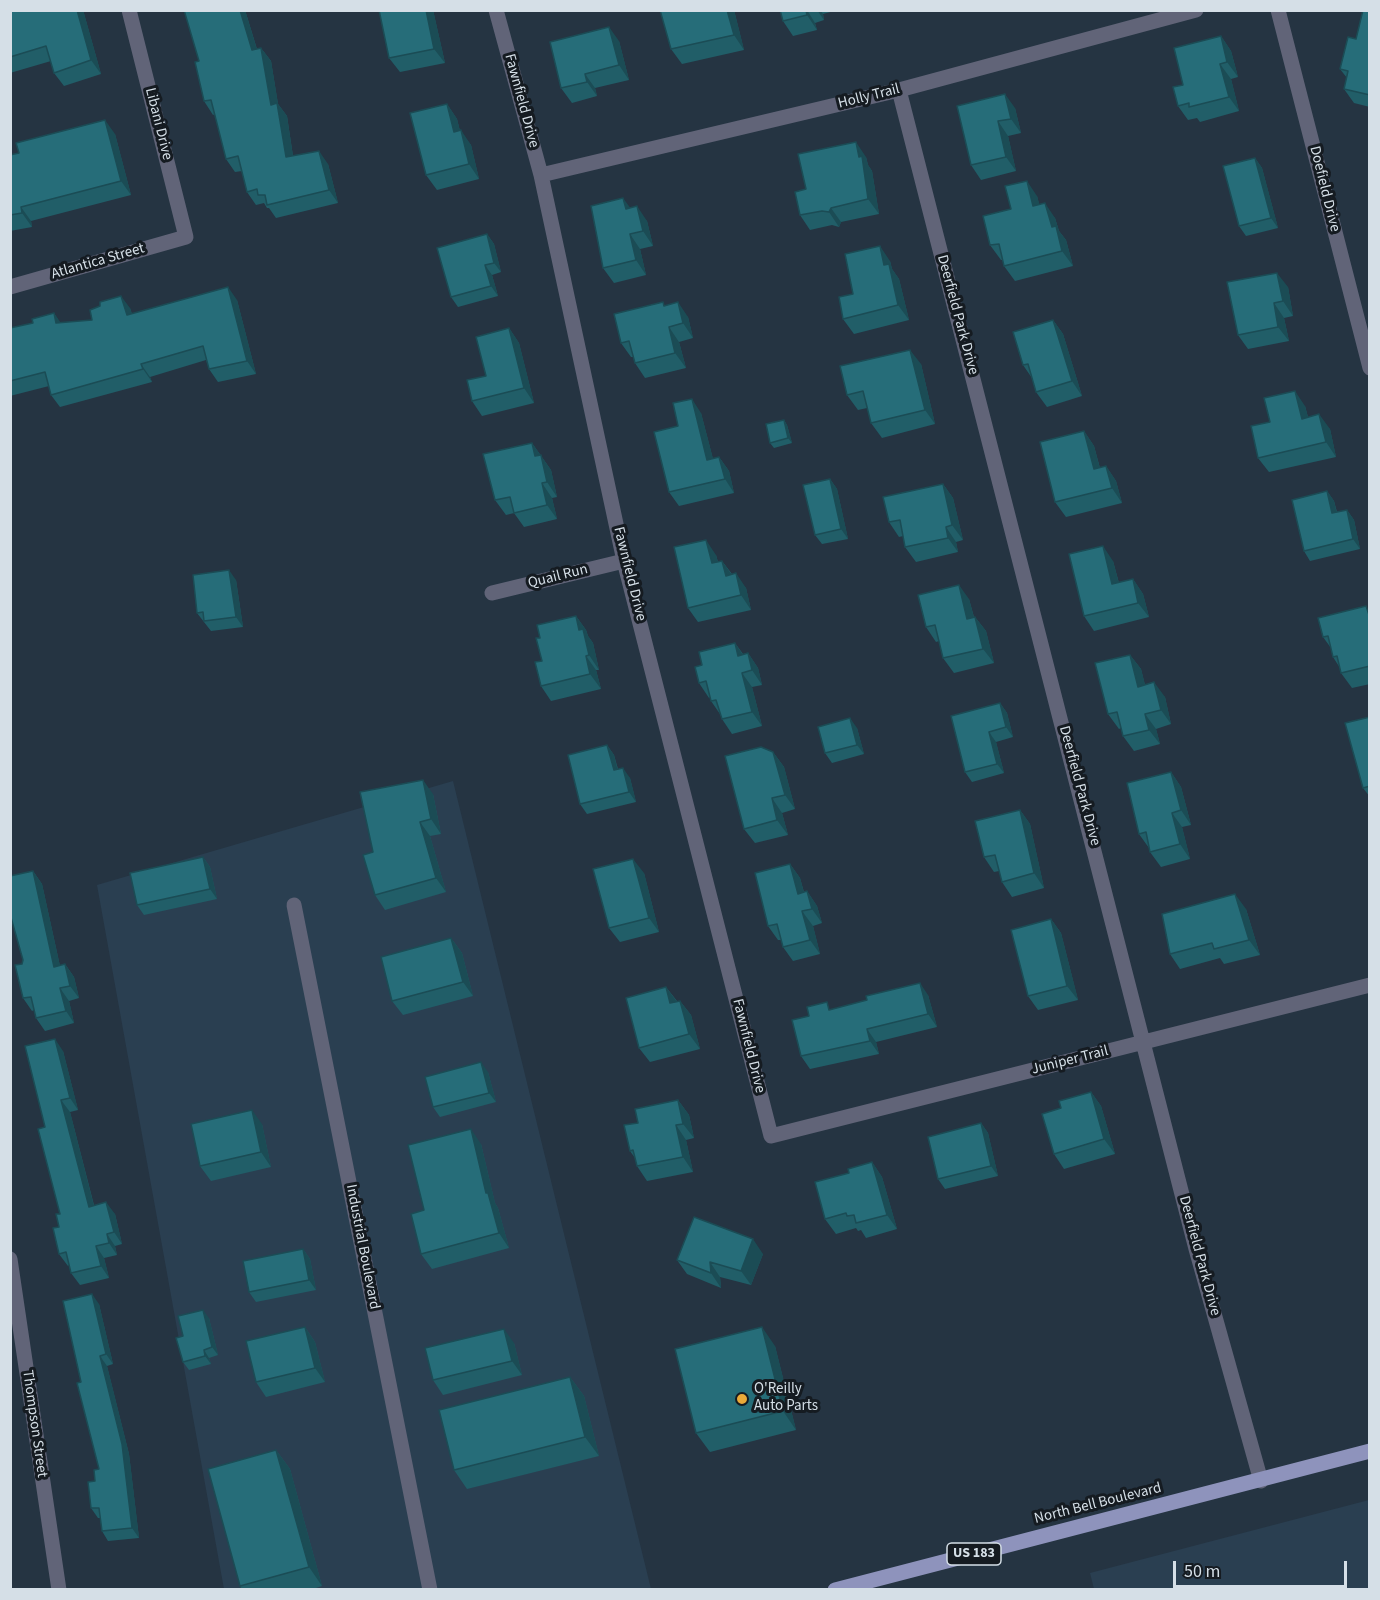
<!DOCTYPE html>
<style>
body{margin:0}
#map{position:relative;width:1380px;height:1600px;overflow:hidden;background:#253442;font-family:"Source Sans 3",sans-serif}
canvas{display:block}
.frame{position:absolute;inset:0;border:12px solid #d5dfe7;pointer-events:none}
.scale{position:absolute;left:1173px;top:1561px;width:174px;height:27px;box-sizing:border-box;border:3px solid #d5dfe7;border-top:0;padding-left:8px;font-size:18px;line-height:21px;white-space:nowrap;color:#d5dfe7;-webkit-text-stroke:4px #151b21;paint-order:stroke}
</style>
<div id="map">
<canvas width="1380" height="1600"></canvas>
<div class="frame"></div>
<div class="scale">50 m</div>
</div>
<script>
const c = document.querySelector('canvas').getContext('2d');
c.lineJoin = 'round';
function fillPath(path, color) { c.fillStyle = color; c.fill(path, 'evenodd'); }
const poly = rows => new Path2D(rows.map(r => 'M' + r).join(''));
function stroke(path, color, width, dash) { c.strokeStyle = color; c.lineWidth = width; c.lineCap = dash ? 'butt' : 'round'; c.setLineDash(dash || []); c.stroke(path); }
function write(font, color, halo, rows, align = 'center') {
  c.font = font + ' "Source Sans 3",sans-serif'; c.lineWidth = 6; c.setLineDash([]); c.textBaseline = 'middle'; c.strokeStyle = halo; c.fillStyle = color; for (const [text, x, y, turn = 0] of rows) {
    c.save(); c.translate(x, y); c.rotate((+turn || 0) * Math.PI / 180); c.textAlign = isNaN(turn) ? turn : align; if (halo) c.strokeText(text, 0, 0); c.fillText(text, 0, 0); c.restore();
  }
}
fillPath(poly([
 [453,781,651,1589,224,1589,97,885],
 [1369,1500,1369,1589,1094,1589,1090,1573]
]), '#2a3f51');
stroke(poly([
 [496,10,541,175,624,561,771,1136,1370,985],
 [1278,10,1370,368],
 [899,90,1196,1249,1261,1481],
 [541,175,899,90,1196,10],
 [10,287,186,237,129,10],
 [492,593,624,561],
 [294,905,430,1590],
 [10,1259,59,1590]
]), '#616478', 15);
stroke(poly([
 [835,1590,1370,1451]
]), '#8e93bc', 15);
fillPath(poly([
 [10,10,83,10,101,74,64,86,54,73,51,61,10,73],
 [245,10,257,49,261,48,271,61,278,104,287,116,293,156,328,164,338,203,276,218,269,208,267,208,264,203,256,205,247,192,242,171,235,172,226,159,215,114,213,115,204,101,199,61],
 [433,10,445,63,400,72,389,58],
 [660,10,734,10,744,50,682,64,671,49],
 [780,10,838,10,823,14,824,20,815,23,817,30,793,36,783,21],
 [1370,10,1370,107,1354,103,1344,89,1347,78,1340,69],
 [1221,36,1231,51,1238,77,1231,79,1239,111,1200,122,1197,118,1188,120,1178,106,1183,85],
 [619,41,629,80,595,88,597,96,572,103,561,88],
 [447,104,457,119,460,131,471,145,479,179,437,190,426,175],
 [957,106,1015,108,1021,133,1008,136,1016,171,981,180,971,165],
 [115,134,131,195,31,221,32,227,10,231,10,155],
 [866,157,868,165,872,171,879,214,841,222,839,227,832,225,810,230,800,215,806,189],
 [1255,158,1262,168,1278,228,1246,236,1239,226],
 [1037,196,1039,204,1055,218,1059,231,1066,240,1073,266,1015,281,1004,266,1003,260,1001,260,990,245,1011,209],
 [630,208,647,221,653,246,640,249,646,275,614,283,603,268],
 [487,234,494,244,501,272,492,275,498,296,458,307,451,297],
 [890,261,892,269,899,279,909,320,854,334,843,319,853,294],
 [1288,287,1293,316,1284,318,1289,341,1248,349,1238,335],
 [237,300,256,374,218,382,209,369,206,360,150,377,152,382,60,407,51,395,49,386,10,396,10,328,33,323,54,313,60,323,92,320,130,308,132,314],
 [665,305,688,317,693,338,679,342,686,368,645,378,635,363,633,357,631,357,621,343],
 [1053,320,1063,334,1082,396,1047,407,1036,392,1032,378,1023,365],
 [509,328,519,343,534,403,482,416,472,401],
 [921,364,935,424,882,438,871,423,867,408,858,410,847,395],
 [1305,406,1308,417,1330,429,1336,457,1269,472,1258,458,1270,422],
 [701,413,713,459,719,457,729,471,734,493,679,506,669,492,678,426],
 [784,420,787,425,792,443,774,448,770,443],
 [1084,431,1094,446,1100,468,1106,466,1116,481,1122,503,1066,517,1055,502],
 [532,443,551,470,557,497,552,498,557,519,524,527,514,513,506,515,495,500],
 [830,479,837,489,848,539,822,544,815,535],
 [943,484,953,498,963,540,956,542,958,552,916,562,905,547,903,536,899,537,889,522],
 [1327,491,1334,501,1337,512,1347,510,1354,520,1360,549,1310,561,1304,551],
 [716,555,718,562,722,561,732,574,746,588,751,610,698,622,688,608],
 [1113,561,1119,583,1133,579,1143,594,1149,617,1094,631,1084,616],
 [236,580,243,627,211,631,197,613],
 [969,599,974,617,975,617,986,631,994,663,954,673,943,658,939,641,936,642,926,627],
 [1370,611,1370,684,1352,688,1341,673,1340,668,1333,657,1331,648,1323,637],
 [576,616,586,630,588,636,593,643,599,670,596,670,601,689,551,701,541,686,542,661,540,638],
 [735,643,743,654,748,653,758,668,762,685,752,687,762,726,732,734,722,719,720,714,711,701,710,697,709,698,699,683,702,665],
 [1130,655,1141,669,1145,685,1165,697,1171,724,1156,729,1160,744,1134,751,1123,736,1121,728,1119,729,1108,714],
 [1000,703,1007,713,1013,737,996,742,1004,773,972,782,965,772],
 [1370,717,1370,797,1363,788],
 [857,728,864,754,832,763,825,753],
 [607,745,614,755,618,769,630,778,636,802,587,814,580,804],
 [773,752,784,767,795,809,782,813,788,835,755,843,744,829],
 [1171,772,1181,787,1191,825,1182,827,1190,859,1161,867,1150,852,1149,848,1139,834],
 [433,794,441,834,430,836,446,892,385,910,375,895,373,852],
 [1020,810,1030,824,1044,888,1012,897,1002,882,999,871,994,872,984,857],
 [203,857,210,867,217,899,144,915,137,905],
 [790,864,800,878,804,892,807,891,817,906,822,923,813,926,820,954,793,961,783,947,781,940,778,940,768,926],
 [33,871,42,884,60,966,65,964,74,977,79,998,69,1001,74,1023,45,1031,36,1018,34,1010,32,1011,23,998,22,964],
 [644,873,659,932,620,942,609,928],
 [1246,909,1260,955,1224,964,1220,958,1180,969,1170,954],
 [1051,919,1061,933,1078,1000,1038,1010,1028,996],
 [451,938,462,953,473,996,403,1015,392,1001],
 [666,987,677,1001,680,1001,691,1015,700,1049,650,1062,639,1048],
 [928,995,937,1027,876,1042,879,1054,810,1069,801,1056,832,1010],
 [63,1051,78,1110,70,1112,94,1205,115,1214,122,1244,115,1246,117,1255,104,1258,109,1278,80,1285,71,1273,69,1265,68,1266,59,1254,60,1214,45,1127],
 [488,1072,496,1102,440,1117,433,1107],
 [1091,1092,1101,1106,1115,1154,1064,1169,1054,1154,1061,1108],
 [678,1100,689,1115,694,1138,686,1140,693,1172,647,1181,637,1166,635,1158,630,1151,638,1123],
 [981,1123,988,1133,998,1176,945,1189,938,1179],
 [262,1124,271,1167,211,1181,200,1166],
 [481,1144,495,1203,498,1208,509,1248,432,1269,421,1254,424,1210],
 [872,1162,882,1177,897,1229,866,1238,861,1230,858,1231,856,1228,836,1234,825,1219,849,1173],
 [303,1249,310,1259,316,1290,256,1302,249,1292],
 [763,1254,751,1285,720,1277,721,1288,687,1274,677,1260],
 [99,1304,113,1364,107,1366,129,1454,139,1538,108,1541,102,1531,100,1518,98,1518,91,1508,95,1481,99,1469,81,1382],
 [209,1318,218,1355,209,1358,211,1364,189,1370,183,1362],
 [305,1327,315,1342,325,1382,266,1397,256,1382],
 [514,1343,522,1375,443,1395,433,1380],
 [775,1346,796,1430,710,1452,696,1433],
 [570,1377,584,1396,599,1456,467,1489,454,1470],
 [276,1450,290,1469,322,1586,310,1590,242,1590,240,1586]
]), '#215e68');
fillPath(poly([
 [77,10,83,10,101,74,91,60],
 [240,10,245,10,261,63,252,50],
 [426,10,433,10,445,63,434,49],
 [727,10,734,10,744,50,734,35],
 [806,10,807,10,815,23,817,30,807,15],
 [817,10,820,10,823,14,824,20],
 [609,27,619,41,629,80,619,65],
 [1221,36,1231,51,1238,77,1227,62],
 [261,48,271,61,278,104,287,116,295,170,286,157,271,105],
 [1220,64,1231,79,1239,111,1229,97],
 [585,74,595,88,597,96,587,82],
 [1005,94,1015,108,1021,133,1011,119],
 [447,104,457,119,464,147,454,132],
 [105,120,115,134,131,195,121,181],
 [998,121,1008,136,1016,171,1006,157],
 [461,130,471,145,479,179,469,164],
 [856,142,866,157,868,165,872,171,879,214,868,199],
 [319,151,328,164,338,203,329,190],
 [1255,158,1262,168,1278,228,1271,218],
 [1027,181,1037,196,1044,221,1033,206],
 [623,198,634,213,626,209],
 [1045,203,1055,218,1059,231,1066,240,1073,266,1062,251,1052,227],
 [637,206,647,221,653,246,643,231],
 [21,207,31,221,32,227,22,213],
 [831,208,841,222,839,227,829,212],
 [487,234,494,244,501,272,494,263],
 [630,234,640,249,646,275,636,260],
 [880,246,890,261,892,269,899,279,909,320,898,305,884,265],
 [485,265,492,275,498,296,491,286],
 [1277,273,1288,287,1293,316,1283,301],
 [228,287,237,300,256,374,247,361],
 [121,296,130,308,136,328,127,315],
 [678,302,688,317,693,338,683,323],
 [1274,303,1284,318,1289,341,1278,327],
 [54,313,63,326,56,323],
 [1053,320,1063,334,1082,396,1072,381],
 [669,327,679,342,686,368,675,353],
 [509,328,519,343,534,403,524,388],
 [910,350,921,364,935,424,925,410],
 [141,364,150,377,152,382,143,369],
 [1295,391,1305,406,1312,433,1302,419],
 [692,399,701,413,717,474,707,460],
 [1319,414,1330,429,1336,457,1326,442],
 [784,420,787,425,792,443,788,438],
 [1084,431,1094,446,1104,484,1094,469],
 [532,443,551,470,557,497,547,482,535,456],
 [719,457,729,471,734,493,725,479],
 [1106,466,1116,481,1122,503,1112,488],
 [830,479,837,489,848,539,841,529],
 [542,483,552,498,557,519,547,505],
 [943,484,953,498,963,540,952,525],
 [1327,491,1334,501,1339,523,1332,513],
 [1347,510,1354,520,1360,549,1353,539],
 [946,527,956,542,958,552,948,538],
 [706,540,716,555,722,578,712,563],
 [1103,546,1113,561,1123,599,1112,584],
 [722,561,732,575,726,576],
 [229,570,236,580,243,627,236,617],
 [736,573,746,588,751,610,741,595],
 [1133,579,1143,594,1149,617,1138,603],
 [959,585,969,599,978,633,967,619],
 [576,616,586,630,588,636,593,643,599,670,589,655,579,630],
 [975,617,986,631,994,663,983,649],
 [735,643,745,658,738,656],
 [748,653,758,668,762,685,752,670],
 [1130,655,1141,669,1149,701,1138,687],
 [586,656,596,670,601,689,590,674],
 [742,673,752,687,762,726,752,712],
 [1154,682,1165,697,1171,724,1161,710],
 [1000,703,1007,713,1013,737,1006,727],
 [1145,714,1156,729,1160,744,1149,730],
 [850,718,857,728,864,754,857,745],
 [989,732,996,742,1004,773,997,764],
 [607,745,614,755,620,780,614,770],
 [773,752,784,767,795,809,785,795],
 [623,768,630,778,636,802,629,792],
 [1171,772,1181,787,1191,825,1181,810],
 [423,780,433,794,441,834,431,819],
 [772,798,782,813,788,835,777,820],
 [1020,810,1030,824,1044,888,1034,873],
 [1172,813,1182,827,1190,859,1180,844],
 [420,822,430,836,446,892,436,878],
 [203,857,210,867,217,899,210,889],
 [633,859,644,873,659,932,649,918],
 [790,864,800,878,808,908,798,894],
 [33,871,42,884,63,980,54,967],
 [807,891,817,906,822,923,812,909],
 [1235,894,1246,909,1260,955,1249,940],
 [802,911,813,926,820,954,810,940],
 [1051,919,1061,933,1078,1000,1067,986],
 [451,938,462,953,473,996,463,982],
 [65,964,74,977,79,998,70,986],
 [920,983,928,995,937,1027,928,1014],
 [666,987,677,1002,670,1003],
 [60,988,69,1001,74,1023,66,1011],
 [680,1001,691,1015,700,1049,689,1034],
 [867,1029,876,1042,879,1054,870,1041],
 [55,1039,63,1051,78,1110,70,1098],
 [481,1062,488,1072,496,1102,489,1093],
 [1091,1092,1101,1106,1115,1154,1104,1139],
 [61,1100,70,1112,97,1218,89,1207],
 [678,1100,689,1115,694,1138,683,1124],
 [252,1110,262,1124,271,1167,261,1152],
 [981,1123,988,1133,998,1176,991,1166],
 [676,1125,686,1140,693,1172,683,1157],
 [471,1129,481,1144,495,1203,498,1208,509,1248,499,1233,486,1193],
 [872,1162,882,1177,897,1229,887,1215],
 [106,1202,115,1214,122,1244,114,1232],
 [107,1234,115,1246,117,1255,109,1243],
 [753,1239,763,1254,751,1285,741,1271],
 [96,1246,104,1258,109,1278,101,1266],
 [303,1249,310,1259,316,1290,309,1280],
 [710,1262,720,1277,721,1288,711,1273],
 [92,1294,99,1304,113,1364,106,1354],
 [203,1310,209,1318,218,1355,212,1347],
 [305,1327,315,1342,325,1382,315,1368],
 [762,1327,775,1346,796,1430,783,1411],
 [504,1329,514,1343,522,1375,512,1361],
 [204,1350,209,1358,211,1364,205,1356],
 [100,1356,107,1366,129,1454,139,1538,132,1528],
 [570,1377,584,1396,599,1456,585,1437],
 [276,1450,290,1469,322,1586,309,1567]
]), '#1b4c55');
const building = poly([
 [10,10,77,10,91,60,54,73,46,46,10,57,10,10],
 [184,10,240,10,252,50,261,48,271,105,277,103,286,157,319,151,329,190,267,205,265,195,258,195,257,189,247,192,238,156,226,159,211,100,204,101,195,62,199,61,184,10],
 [379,10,426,10,434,49,389,58,379,10],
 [660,10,727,10,734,35,671,49,660,10],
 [780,10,806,10,807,15,783,21,780,10],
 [1363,10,1370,10,1370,95,1344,89,1348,71,1340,69,1348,37,1356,39,1363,10],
 [609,27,619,65,585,74,587,82,561,88,550,42,609,27],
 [1221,36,1227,62,1220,64,1229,97,1189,107,1189,103,1178,106,1173,87,1183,85,1174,48,1221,36],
 [1005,94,1011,119,998,121,1006,157,971,165,957,106,1005,94],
 [447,104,454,132,461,130,469,164,426,175,410,113,447,104],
 [105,120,121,181,21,207,22,213,10,215,10,155,19,153,16,143,105,120],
 [856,142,859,157,862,156,868,199,831,208,829,212,822,211,800,215,795,192,806,189,798,154,856,142],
 [1255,158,1271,218,1239,226,1223,166,1255,158],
 [1027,181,1033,206,1045,203,1052,227,1056,226,1062,251,1004,266,999,244,990,245,983,216,1011,209,1005,186,1027,181],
 [623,198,626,209,637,206,643,231,630,234,636,260,603,268,591,206,623,198],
 [487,234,494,263,485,265,491,286,451,297,437,248,487,234],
 [880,246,884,265,889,264,898,305,843,319,839,297,853,294,845,254,880,246],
 [1277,273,1283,301,1274,303,1278,327,1238,335,1227,282,1277,273],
 [228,287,247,361,209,369,203,346,141,364,143,369,51,395,45,372,10,381,10,328,33,323,32,319,54,313,56,323,92,320,90,310,100,306,100,302,121,296,127,315,228,287],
 [663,302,664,306,678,302,683,323,669,327,675,353,635,363,629,341,621,343,614,314,663,302],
 [1053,320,1072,381,1036,392,1028,364,1023,365,1013,332,1053,320],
 [509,328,524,388,472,401,467,380,486,376,476,337,509,328],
 [910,350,925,410,871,423,863,391,847,395,840,366,910,350],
 [1295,391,1302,419,1319,414,1326,442,1258,458,1251,426,1270,422,1264,398,1295,391],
 [692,399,707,460,719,457,725,479,669,492,654,432,678,426,673,403,692,399],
 [784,420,788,438,770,443,766,424,784,420],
 [1084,431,1094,469,1106,466,1112,488,1055,502,1040,442,1084,431],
 [532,443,535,456,541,455,547,482,542,483,547,505,514,513,510,497,495,500,483,454,532,443],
 [830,479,841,529,815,535,803,485,830,479],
 [943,484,952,525,946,527,948,538,905,547,900,520,889,522,883,497,943,484],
 [1327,491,1332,513,1347,510,1353,539,1304,551,1292,500,1327,491],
 [706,540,712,563,722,561,726,576,736,573,741,595,688,608,674,547,706,540],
 [1103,546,1112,584,1133,579,1138,603,1084,616,1069,554,1103,546],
 [229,570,236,617,204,621,203,612,197,613,193,575,229,570],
 [959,585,967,619,975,617,983,649,943,658,935,625,926,627,918,595,959,585],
 [1366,606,1370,618,1370,666,1341,673,1337,656,1333,657,1328,636,1323,637,1318,618,1366,606],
 [576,616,579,630,583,629,589,655,586,656,590,674,541,686,535,662,542,661,536,638,540,638,537,625,576,616],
 [735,643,738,656,748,653,752,670,742,673,752,712,722,719,716,700,711,701,706,681,699,683,695,667,702,665,699,652,735,643],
 [1130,655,1138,687,1154,682,1161,710,1145,714,1149,730,1123,736,1117,712,1108,714,1095,663,1130,655],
 [1000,703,1006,727,989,732,997,764,965,772,951,716,1000,703],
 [1370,717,1370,786,1363,788,1345,723,1370,717],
 [850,718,857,745,825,753,818,727,850,718],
 [607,745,614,770,623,768,629,792,580,804,568,755,607,745],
 [761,747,773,752,785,795,772,798,777,820,744,829,725,756,761,747],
 [1171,772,1181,810,1172,813,1180,844,1150,852,1146,832,1139,834,1127,783,1171,772],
 [423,780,431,819,420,822,436,878,375,895,363,855,373,852,360,792,423,780],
 [1020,810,1034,873,1002,882,995,855,984,857,975,821,1020,810],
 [203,857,210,889,137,905,130,873,203,857],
 [633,859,649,918,609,928,593,869,633,859],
 [790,864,798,894,807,891,812,909,802,911,810,940,783,947,777,924,768,926,755,873,790,864],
 [33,871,54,967,65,964,70,986,60,988,66,1011,36,1018,31,997,23,998,15,965,22,964,23,960,10,914,10,876,33,871],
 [1235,894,1249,940,1214,949,1212,943,1170,954,1162,914,1235,894],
 [1051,919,1067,986,1028,996,1011,930,1051,919],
 [451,938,463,982,392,1001,381,957,451,938],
 [920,983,928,1014,867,1029,870,1041,801,1056,792,1020,809,1016,807,1007,827,1002,829,1010,867,1000,866,996,920,983],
 [666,987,670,1003,680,1001,689,1034,639,1048,626,998,666,987],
 [55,1039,70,1098,61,1100,89,1207,106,1202,114,1232,107,1234,109,1243,96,1246,101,1266,71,1273,66,1252,59,1254,53,1228,59,1227,56,1214,60,1214,38,1129,45,1127,25,1046,55,1039],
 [481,1062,489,1093,433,1107,425,1077,481,1062],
 [1091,1092,1104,1139,1054,1154,1042,1114,1061,1108,1059,1101,1091,1092],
 [678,1100,683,1124,676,1125,683,1157,637,1166,633,1150,630,1151,624,1125,638,1123,635,1109,678,1100],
 [252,1110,261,1152,200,1166,191,1124,252,1110],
 [981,1123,991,1166,938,1179,928,1137,981,1123],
 [471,1129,486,1193,488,1193,499,1233,421,1254,411,1214,424,1210,408,1145,471,1129],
 [872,1162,887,1215,856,1223,854,1215,847,1216,846,1213,825,1219,815,1182,849,1173,848,1169,872,1162],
 [694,1217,753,1239,741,1271,710,1262,711,1273,677,1260,694,1217],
 [303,1249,309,1280,249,1292,243,1261,303,1249],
 [92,1294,106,1354,100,1356,122,1444,132,1528,102,1531,99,1508,91,1508,88,1482,95,1481,94,1470,99,1469,77,1383,81,1382,63,1301,92,1294],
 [203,1310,212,1347,204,1350,205,1356,183,1362,176,1338,183,1336,178,1316,203,1310],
 [305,1327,315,1368,256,1382,246,1341,305,1327],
 [762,1327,783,1411,696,1433,675,1349,762,1327],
 [504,1329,512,1361,433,1380,425,1348,504,1329],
 [570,1377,585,1437,454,1470,439,1410,570,1377],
 [276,1450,309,1567,240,1586,208,1469,276,1450]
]);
fillPath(building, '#266d79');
stroke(building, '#1b4c55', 1.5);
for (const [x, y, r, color] of [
 [742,1399,6,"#ebaa39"]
]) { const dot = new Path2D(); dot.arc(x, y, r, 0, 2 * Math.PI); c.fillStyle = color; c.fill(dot); stroke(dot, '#151b21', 2); }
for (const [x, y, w] of [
 [974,1554,54]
]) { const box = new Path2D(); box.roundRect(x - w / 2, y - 11, w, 22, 4.5); c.fillStyle = '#151b21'; c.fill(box); stroke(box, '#d5dfe7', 1.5); }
write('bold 14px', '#d5dfe7', null, [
 ["US 183",974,1554]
]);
write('15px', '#d5dfe7', '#151b21', [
 ["Holly Trail",869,97,-14],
 ["Fawnfield Drive",521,101,75],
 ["Libani Drive",158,124,76],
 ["Doefield Drive",1324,189,76],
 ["Atlantica Street",98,262,-16],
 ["Deerfield Park Drive",957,315,75],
 ["Fawnfield Drive",629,574,76],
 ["Quail Run",558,577,-14],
 ["Deerfield Park Drive",1079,786,75],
 ["Fawnfield Drive",748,1046,76],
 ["Juniper Trail",1070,1061,-14],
 ["Industrial Boulevard",362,1247,79],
 ["Deerfield Park Drive",1199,1256,75],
 ["Thompson Street",34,1424,82],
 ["North Bell Boulevard",1098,1504,-14]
]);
write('15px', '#d5dfe7', '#151b21', [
 ["O'Reilly",754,1390],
 ["Auto Parts",754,1407]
], 'left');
</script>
